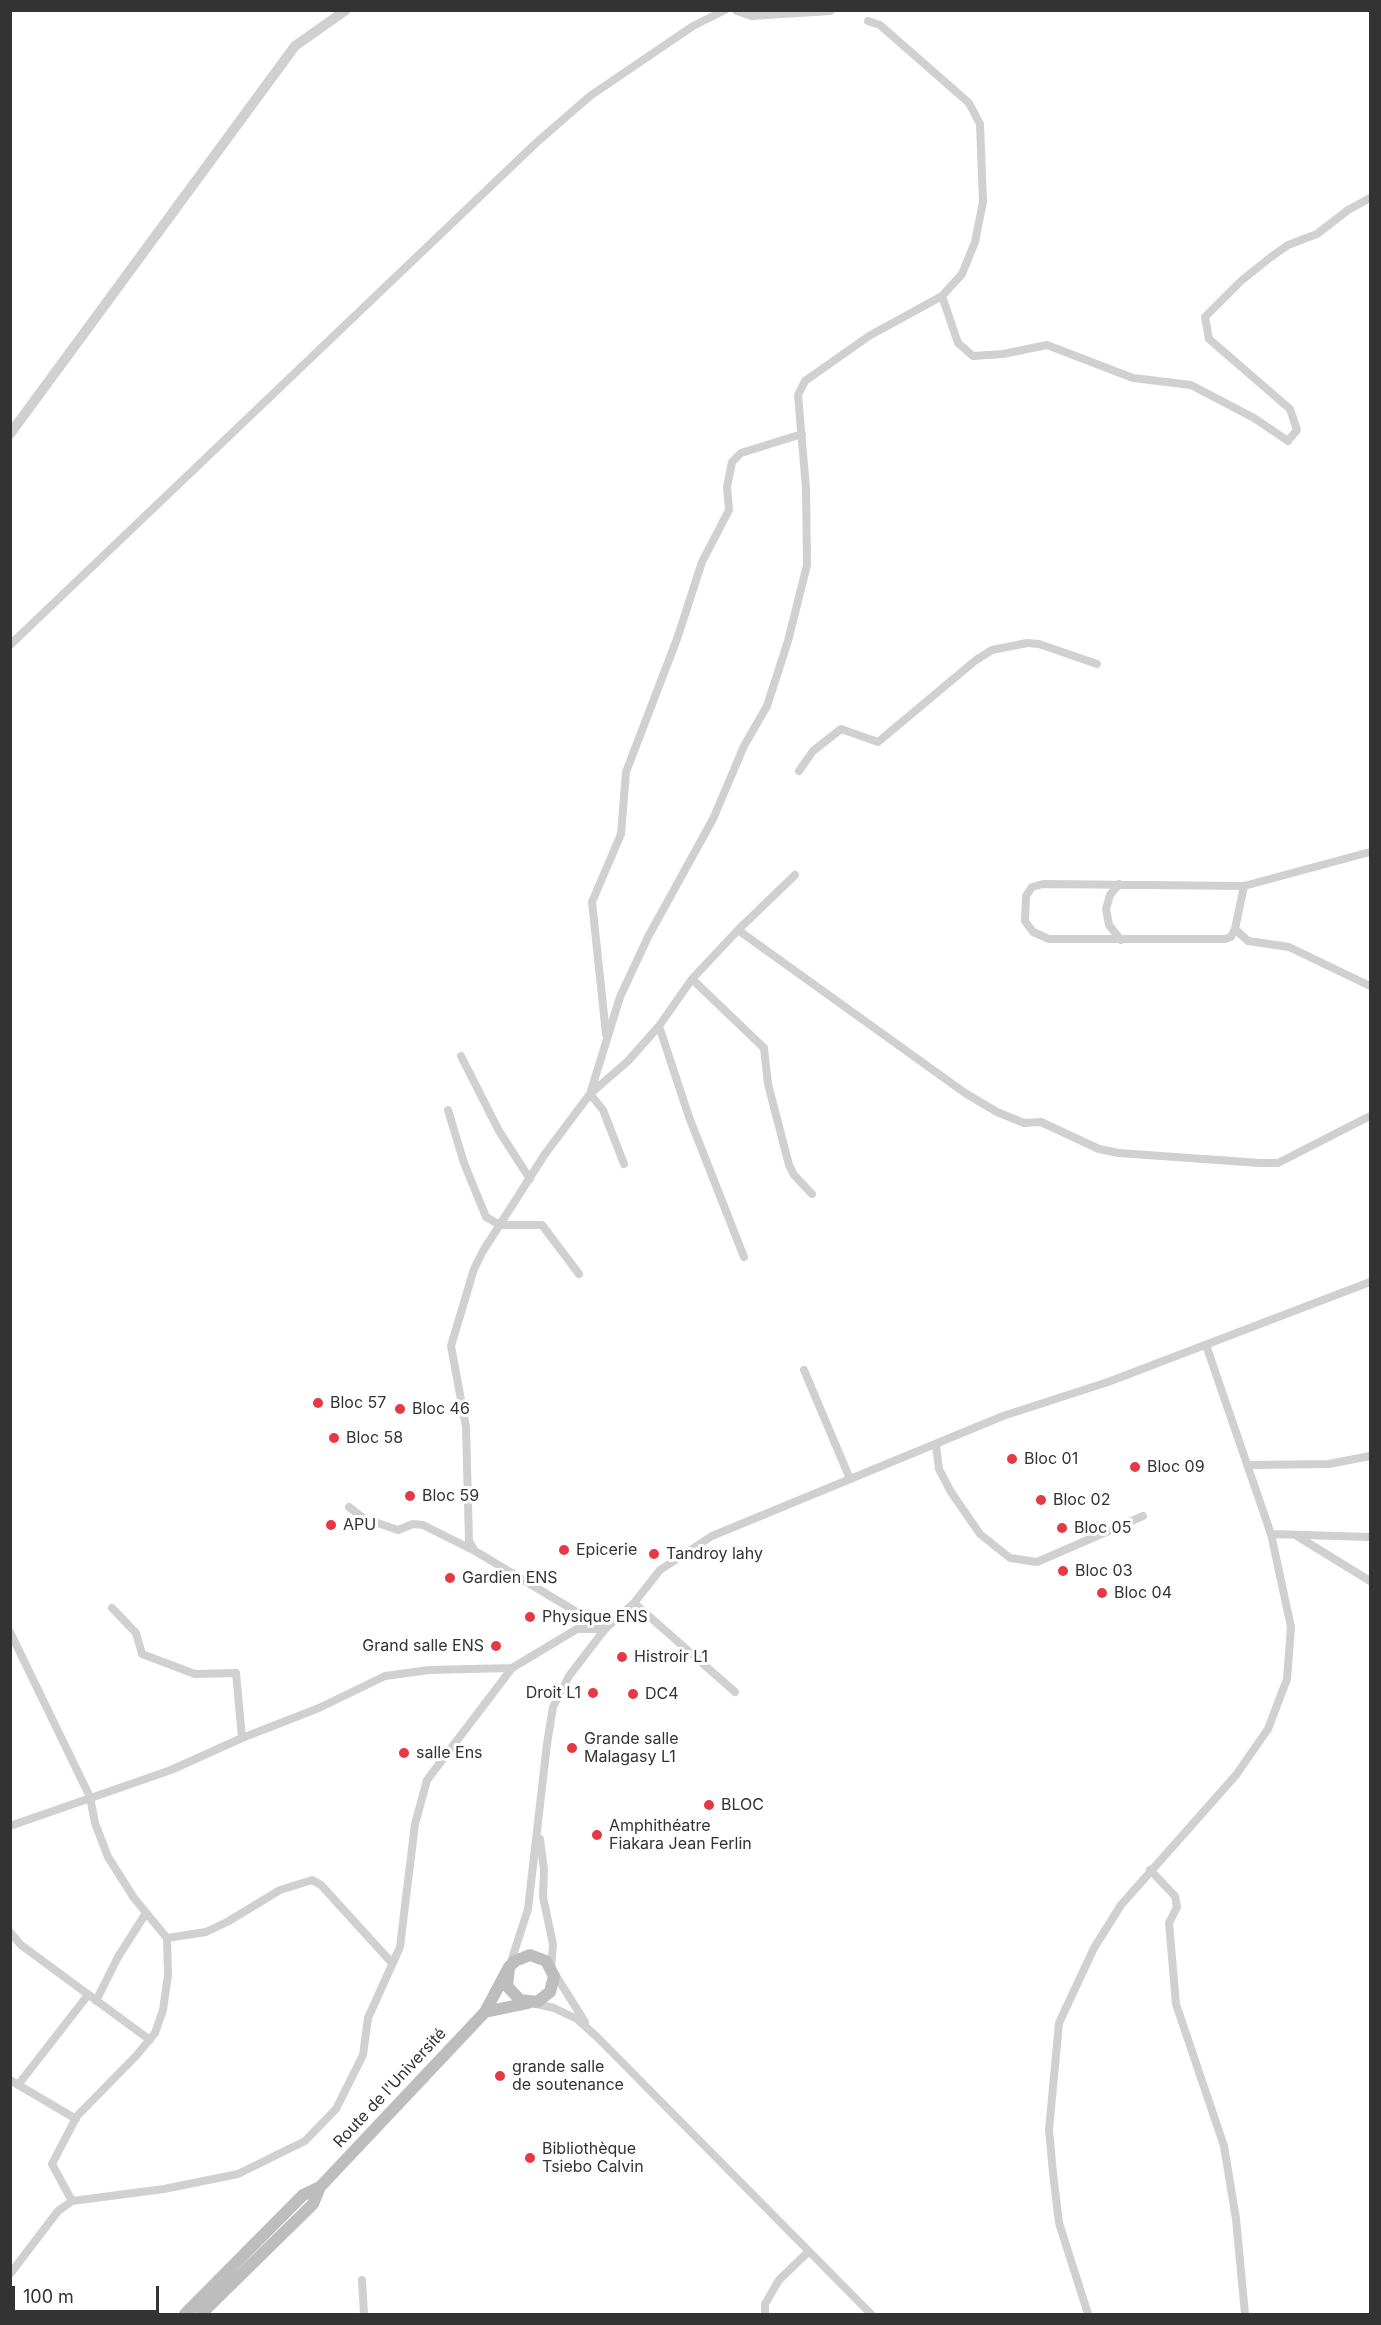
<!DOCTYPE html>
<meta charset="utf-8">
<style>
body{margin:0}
#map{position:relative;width:1381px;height:2325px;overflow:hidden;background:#fff;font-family:Inter,sans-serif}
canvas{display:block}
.frame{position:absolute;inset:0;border:12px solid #333;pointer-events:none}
.scale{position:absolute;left:12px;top:2286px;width:147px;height:27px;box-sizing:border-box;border:3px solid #333;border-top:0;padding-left:8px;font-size:18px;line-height:21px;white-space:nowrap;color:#333;-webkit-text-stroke:4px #fff;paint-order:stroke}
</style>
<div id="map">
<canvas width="1381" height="2325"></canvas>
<div class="frame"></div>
<div class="scale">100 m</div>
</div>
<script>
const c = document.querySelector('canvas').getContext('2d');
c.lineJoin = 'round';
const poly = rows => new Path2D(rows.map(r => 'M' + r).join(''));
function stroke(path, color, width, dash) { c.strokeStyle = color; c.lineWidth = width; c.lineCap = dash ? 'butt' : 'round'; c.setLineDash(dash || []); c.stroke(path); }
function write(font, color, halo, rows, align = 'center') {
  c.font = font + ' Inter,sans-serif'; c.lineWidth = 6; c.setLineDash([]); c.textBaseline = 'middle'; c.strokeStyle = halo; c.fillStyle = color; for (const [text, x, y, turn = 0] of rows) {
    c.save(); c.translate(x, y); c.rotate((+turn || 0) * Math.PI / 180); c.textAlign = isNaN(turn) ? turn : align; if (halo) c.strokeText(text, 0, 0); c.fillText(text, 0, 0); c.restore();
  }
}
stroke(poly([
 [942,296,958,343,973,356,1003,354,1047,345,1133,378,1191,385,1254,418,1288,441,1297,430,1290,409,1209,339,1205,317,1241,281,1271,257,1288,245,1317,234,1348,210,1370,198],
 [10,645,536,143,590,96,693,26,725,10],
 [799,771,813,751,841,729,878,742,976,660,992,650,1027,643,1039,644,1097,664],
 [795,875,738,930,965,1093,997,1112,1024,1123,1041,1122,1099,1149,1119,1153,1260,1163,1278,1163,1370,1116],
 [1119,884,1110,895,1106,909,1109,925,1121,940],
 [1244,886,1235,929,1231,937,1225,939,1049,939,1033,932,1025,921,1026,896,1032,887,1043,884,1244,886,1370,852],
 [1235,929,1248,941,1289,947,1370,986],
 [692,979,764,1048,768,1084,789,1165,794,1175,812,1194],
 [659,1026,689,1117,744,1257],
 [606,1034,592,902,621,834,626,772,677,639,702,562,729,510,727,487,732,462,741,453,802,434],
 [461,1056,499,1131,530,1179],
 [590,1094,620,997,648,937,713,819,744,746,767,706,788,641,807,565,806,488,798,395,805,381,869,336,942,296,962,274,975,242,983,202,980,124,969,103,880,25,868,21],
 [590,1094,603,1110,624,1164],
 [448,1110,464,1163,486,1217,500,1225,542,1225,579,1274],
 [804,1370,850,1479],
 [936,1446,939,1469,951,1492,980,1534,1010,1558,1037,1562,1143,1516],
 [1250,1465,1329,1464,1370,1456],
 [349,1507,363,1518,398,1530,413,1524,423,1525,473,1550],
 [1271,1534,1370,1537],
 [1297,1536,1370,1581],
 [634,1603,735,1692],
 [112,1608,136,1633,142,1654,195,1674,236,1673,242,1738],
 [605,1629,475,1551,469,1541,466,1427,451,1346,474,1269,483,1251,545,1154,590,1094,628,1061,659,1026,692,979,738,930],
 [10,1632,90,1797,95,1823,108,1857,134,1898,167,1938],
 [10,1826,171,1770,242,1738,319,1708,385,1676,429,1670,512,1668,577,1629,605,1629],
 [540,1839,544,1870,543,1897,553,1944,551,1968,585,2022],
 [1150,1870,1175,1896,1177,1907,1169,1923,1176,2004,1224,2146,1236,2219,1245,2314],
 [10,1932,21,1945,150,2040],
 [510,1965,528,1909,547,1744,553,1707,569,1676,605,1629,634,1603,660,1570,712,1536,1003,1416,1108,1382,1370,1282],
 [96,2001,118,1957,146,1913],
 [532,2003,554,2008,577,2019,596,2036,871,2314],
 [10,2080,76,2119],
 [18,2085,88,1995],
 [72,2201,52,2164,77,2116,136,2056,155,2033,163,2010,168,1975,167,1938,206,1932,227,1922,280,1890,312,1880,321,1885,392,1963],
 [10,2274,58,2211,72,2201,164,2189,238,2174,305,2141,336,2109,363,2055,368,2018,400,1947,415,1824,427,1780,512,1668],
 [362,2280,364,2314],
 [765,2314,765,2304,779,2280,808,2252],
 [1088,2314,1059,2223,1053,2173,1049,2130,1059,2023,1094,1948,1121,1905,1236,1775,1268,1729,1287,1679,1291,1627,1271,1534,1206,1345]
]), '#d0d0d0', 8);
stroke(poly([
 [737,10,752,15,830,10],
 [10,434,295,46,346,10]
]), '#d0d0d0', 10);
stroke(poly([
 [485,2012,528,2003],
 [185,2314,303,2195,320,2187],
 [201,2314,313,2204,320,2187,485,2012,509,1967,515,1961,530,1955,546,1961,554,1976,550,1992,537,2002,520,2000,507,1986,509,1967]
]), '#bdbdbd', 12);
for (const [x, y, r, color] of [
 [318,1403,6,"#e63946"],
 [400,1409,6,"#e63946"],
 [334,1438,6,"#e63946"],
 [1012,1459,6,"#e63946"],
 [1135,1467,6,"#e63946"],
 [410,1496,6,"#e63946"],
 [1041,1500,6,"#e63946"],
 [331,1525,6,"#e63946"],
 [1062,1528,6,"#e63946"],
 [564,1550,6,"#e63946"],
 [654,1554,6,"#e63946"],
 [1063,1571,6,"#e63946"],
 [450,1578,6,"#e63946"],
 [1102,1593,6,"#e63946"],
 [530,1617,6,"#e63946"],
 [496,1646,6,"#e63946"],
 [622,1657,6,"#e63946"],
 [593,1693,6,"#e63946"],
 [633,1694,6,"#e63946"],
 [572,1748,6,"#e63946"],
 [404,1753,6,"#e63946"],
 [709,1805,6,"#e63946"],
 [597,1835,6,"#e63946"],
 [500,2076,6,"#e63946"],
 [530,2158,6,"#e63946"]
]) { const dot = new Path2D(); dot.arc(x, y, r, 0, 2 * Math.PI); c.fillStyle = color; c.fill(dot); stroke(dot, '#fff', 2); }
write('16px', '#333', '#fff', [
 ["Bloc 57",330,1403],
 ["Bloc 46",412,1409],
 ["Bloc 58",346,1438],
 ["Bloc 01",1024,1459],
 ["Bloc 09",1147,1467],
 ["Bloc 59",422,1496],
 ["Bloc 02",1053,1500],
 ["APU",343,1525],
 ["Bloc 05",1074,1528],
 ["Epicerie",576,1550],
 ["Tandroy lahy",666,1554],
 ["Bloc 03",1075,1571],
 ["Gardien ENS",462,1578],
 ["Bloc 04",1114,1593],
 ["Physique ENS",542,1617],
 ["Grand salle ENS",484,1646,"right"],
 ["Histroir L1",634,1657],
 ["Droit L1",581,1693,"right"],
 ["DC4",645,1694],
 ["Grande salle",584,1739],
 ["Malagasy L1",584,1757],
 ["salle Ens",416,1753],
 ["BLOC",721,1805],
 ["Amphithéatre",609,1826],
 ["Fiakara Jean Ferlin",609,1844],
 ["grande salle",512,2067],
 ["de soutenance",512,2085],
 ["Bibliothèque",542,2149],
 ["Tsiebo Calvin",542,2167]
], 'left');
write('16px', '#333', '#fff', [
 ["Route de l'Université",390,2088,-47]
]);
</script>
